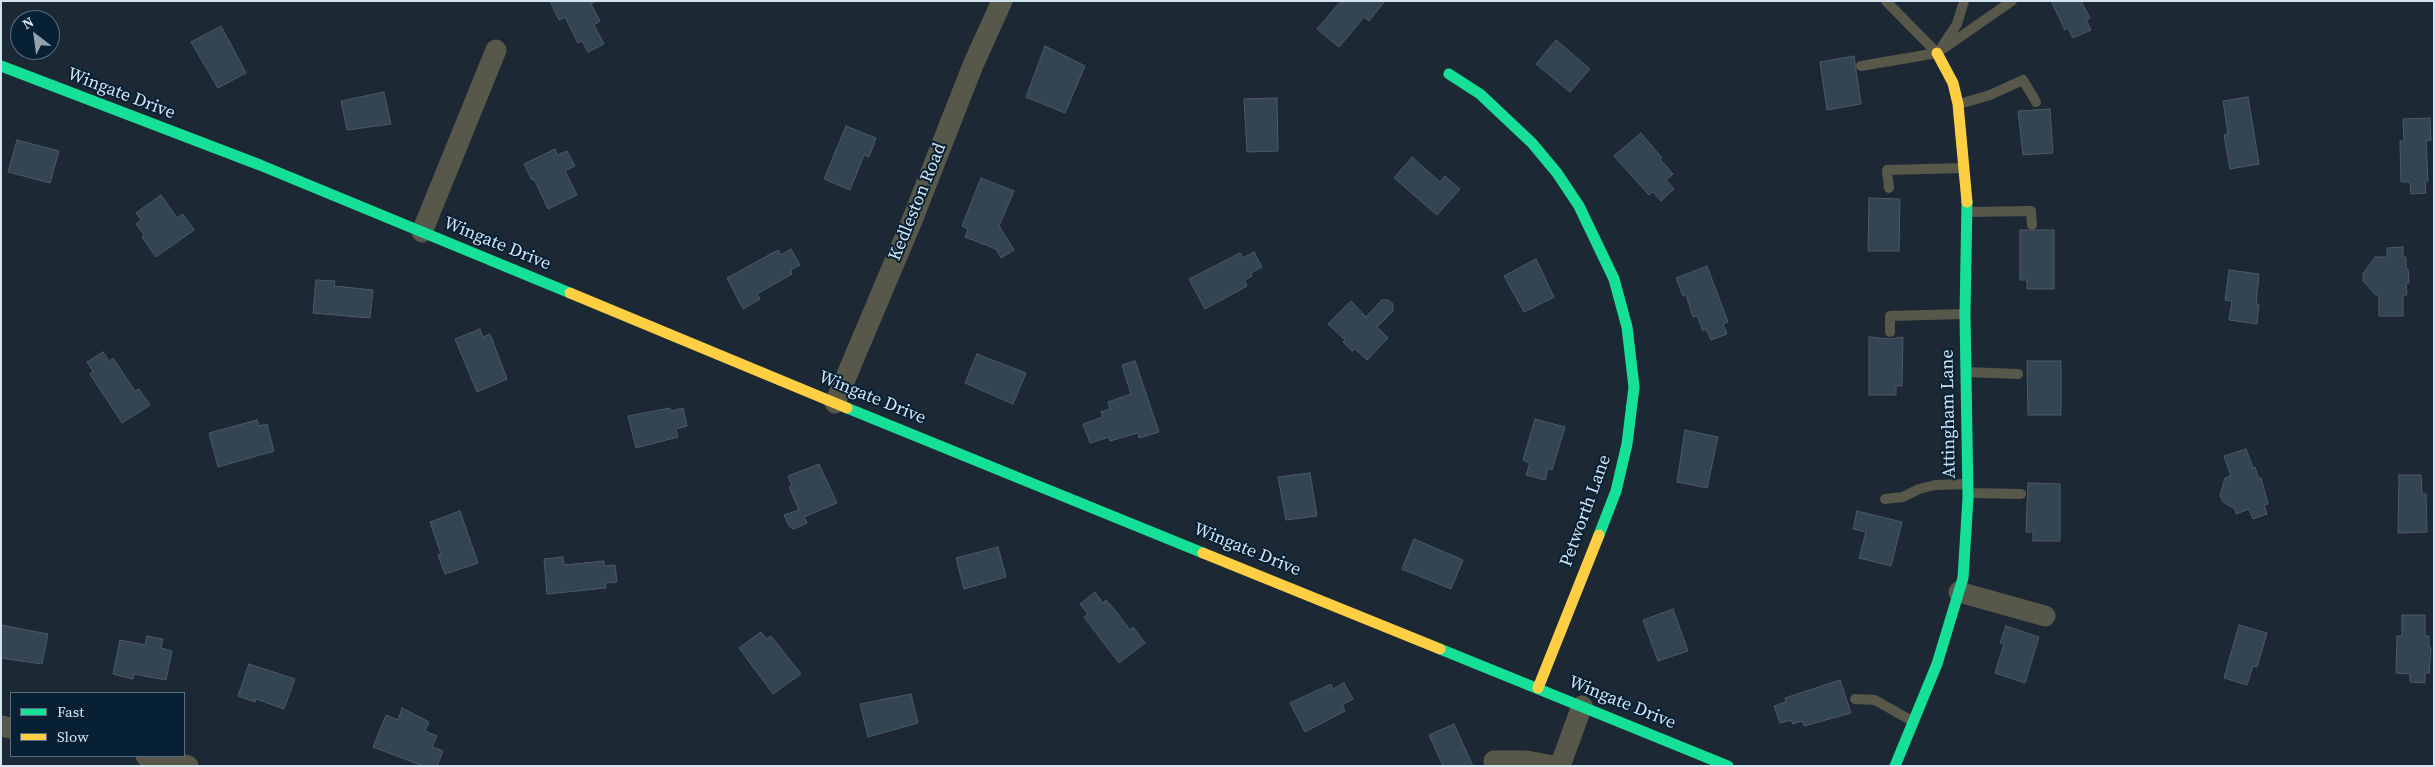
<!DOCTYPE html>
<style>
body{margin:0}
#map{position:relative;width:2435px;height:767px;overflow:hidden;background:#1c2934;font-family:"Source Serif 4",serif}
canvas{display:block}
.frame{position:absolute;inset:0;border:2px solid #d4e3f0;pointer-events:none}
.legend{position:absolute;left:10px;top:692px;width:175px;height:65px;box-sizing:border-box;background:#072034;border:1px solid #596e7f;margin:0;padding:6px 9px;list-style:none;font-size:15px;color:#d4e3f0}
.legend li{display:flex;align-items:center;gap:10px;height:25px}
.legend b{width:25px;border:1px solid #596e7f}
.north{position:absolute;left:10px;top:10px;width:50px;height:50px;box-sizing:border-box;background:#072034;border:1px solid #596e7f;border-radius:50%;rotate:330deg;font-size:14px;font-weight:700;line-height:20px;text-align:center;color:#d4e3f0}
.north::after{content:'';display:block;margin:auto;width:18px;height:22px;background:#94a2ae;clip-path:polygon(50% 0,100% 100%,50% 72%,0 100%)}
</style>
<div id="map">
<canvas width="2435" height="767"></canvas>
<div class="frame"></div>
<ul class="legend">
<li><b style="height:6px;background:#16e098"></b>Fast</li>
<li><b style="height:6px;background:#ffcf43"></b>Slow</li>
</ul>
<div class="north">N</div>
</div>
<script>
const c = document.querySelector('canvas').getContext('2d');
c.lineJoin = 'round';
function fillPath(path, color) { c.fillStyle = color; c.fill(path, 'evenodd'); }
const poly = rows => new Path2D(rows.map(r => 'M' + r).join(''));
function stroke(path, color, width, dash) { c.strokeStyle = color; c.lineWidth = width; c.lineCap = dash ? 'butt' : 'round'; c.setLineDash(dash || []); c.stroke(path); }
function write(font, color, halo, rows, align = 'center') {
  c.font = font + ' "Source Serif 4",serif'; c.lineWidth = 4; c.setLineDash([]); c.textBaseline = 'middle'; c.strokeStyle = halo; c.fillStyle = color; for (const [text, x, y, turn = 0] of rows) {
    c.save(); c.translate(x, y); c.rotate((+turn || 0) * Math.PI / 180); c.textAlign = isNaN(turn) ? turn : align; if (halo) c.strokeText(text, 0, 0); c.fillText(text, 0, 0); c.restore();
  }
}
const building = poly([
 [550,1,596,1,591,4,600,21,594,25,604,44,588,52,582,41,578,43,565,17,559,20,550,1],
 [1341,1,1385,1,1369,21,1364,17,1339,47,1317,29,1341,1],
 [2051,1,2081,1,2090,18,2086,20,2091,30,2073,38,2068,28,2065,30,2051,1],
 [221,26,246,73,218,88,191,42,221,26],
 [1556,40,1590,69,1570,92,1536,64,1556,40],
 [1045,46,1085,66,1065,113,1026,97,1045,46],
 [1854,56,1861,104,1827,110,1820,62,1854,56],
 [384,92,391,124,347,130,341,101,384,92],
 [2248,97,2259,164,2230,169,2224,135,2228,134,2223,101,2248,97],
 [1277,98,1278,151,1247,152,1244,99,1277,98],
 [2050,109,2053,153,2023,155,2018,111,2050,109],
 [2430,118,2431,140,2426,141,2428,181,2425,181,2426,193,2411,194,2410,182,2401,182,2400,141,2404,141,2403,119,2430,118],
 [846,126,876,138,869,157,864,155,850,190,824,179,846,126],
 [1641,133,1662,158,1660,159,1673,174,1666,180,1674,189,1661,201,1653,192,1649,195,1614,156,1641,133],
 [17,140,59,151,50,183,8,172,17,140],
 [555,149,557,155,567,151,575,166,565,171,577,195,548,209,534,179,532,180,524,164,555,149],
 [1412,157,1440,182,1445,176,1460,189,1437,215,1394,178,1412,157],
 [981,178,1014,191,999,226,1014,250,1001,258,996,249,965,237,968,229,962,226,981,178],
 [161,195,177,218,183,214,194,230,156,257,142,237,144,235,136,224,141,220,136,213,161,195],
 [1869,198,1900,199,1899,251,1868,251,1869,198],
 [2020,230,2054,230,2054,289,2027,289,2027,280,2020,280,2020,230],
 [2403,247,2403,257,2406,257,2406,269,2408,269,2409,283,2406,283,2407,295,2403,295,2403,316,2379,316,2379,295,2376,295,2363,281,2363,274,2375,257,2387,257,2387,248,2403,247],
 [791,249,800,265,791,270,792,274,757,294,760,299,743,309,727,278,778,250,781,255,791,249],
 [1254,252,1262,267,1251,273,1252,276,1245,280,1247,286,1205,309,1189,279,1240,253,1243,258,1254,252],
 [1536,259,1554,297,1524,312,1504,276,1536,259],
 [1707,266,1728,322,1723,324,1727,334,1711,340,1706,329,1703,331,1697,316,1693,317,1686,295,1683,296,1676,278,1707,266],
 [2229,270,2259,274,2256,304,2259,304,2257,324,2229,320,2232,301,2225,300,2229,270],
 [316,280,335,281,334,286,373,290,370,318,313,313,316,280],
 [1382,300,1388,300,1393,304,1393,311,1377,327,1388,338,1367,360,1355,349,1352,351,1343,342,1345,340,1328,324,1351,301,1366,317,1382,300],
 [480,329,483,337,490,334,507,379,477,392,455,339,480,329],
 [1869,337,1890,339,1903,337,1902,386,1896,386,1896,395,1869,395,1869,337],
 [103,352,109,361,113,358,135,391,139,389,150,405,122,423,90,374,93,371,87,362,103,352],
 [977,354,1026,373,1013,404,965,383,977,354],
 [1135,361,1159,432,1139,438,1138,433,1110,441,1109,437,1090,443,1083,424,1103,417,1101,412,1110,409,1108,402,1131,394,1122,365,1135,361],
 [2027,361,2061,361,2061,415,2028,415,2027,361],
 [670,408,671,411,683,408,687,426,676,429,678,437,636,448,628,416,670,408],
 [1535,419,1565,427,1552,470,1548,468,1545,480,1526,475,1530,463,1523,460,1535,419],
 [257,420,259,426,267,424,274,451,218,467,209,433,257,420],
 [1685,430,1718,437,1707,488,1677,482,1685,430],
 [2246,449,2253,468,2255,467,2259,479,2261,478,2268,504,2264,505,2267,514,2253,519,2249,509,2236,514,2235,509,2223,502,2220,496,2225,478,2231,476,2224,456,2246,449],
 [819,464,837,503,804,517,807,523,794,529,789,526,784,515,799,510,789,487,792,486,788,476,819,464],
 [1310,473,1317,516,1286,520,1278,477,1310,473],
 [2399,475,2421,475,2422,494,2426,494,2427,532,2398,533,2399,475],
 [2028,483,2060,484,2060,541,2033,541,2033,532,2026,532,2028,483],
 [460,511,478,563,445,574,438,555,441,554,430,522,460,511],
 [1857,511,1902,522,1891,566,1859,558,1866,532,1853,529,1857,511],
 [1414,539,1463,560,1451,589,1402,569,1414,539],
 [998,547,1006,577,964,589,956,558,998,547],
 [563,557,564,565,604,561,604,566,615,565,617,582,605,583,606,588,547,594,544,559,563,557],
 [1095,592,1103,603,1106,600,1115,610,1130,630,1133,627,1145,643,1119,663,1084,617,1088,614,1080,604,1095,592],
 [1673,609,1688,651,1658,661,1643,620,1673,609],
 [2402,615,2425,615,2425,636,2429,636,2429,647,2431,648,2429,673,2425,673,2425,683,2410,682,2410,674,2396,673,2397,636,2402,636,2402,615],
 [1,625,48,634,42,664,1,658,1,625],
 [2239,625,2267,633,2257,667,2253,666,2247,685,2224,678,2239,625],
 [2006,626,2039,637,2025,683,1995,673,2004,644,2000,643,2006,626],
 [761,632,766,639,771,636,801,674,773,694,739,648,761,632],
 [147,636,163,639,161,648,172,651,166,680,134,674,133,679,113,674,120,640,145,645,147,636],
 [249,664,295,679,284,709,256,699,255,702,238,696,249,664],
 [1840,680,1851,713,1804,726,1802,721,1793,724,1791,720,1780,723,1774,706,1786,702,1785,698,1840,680],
 [1344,683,1353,699,1342,705,1345,711,1305,732,1290,703,1331,684,1333,689,1344,683],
 [911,694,918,723,868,737,860,704,911,694],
 [402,708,429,722,425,731,437,736,432,747,443,751,437,766,423,766,373,747,386,715,398,720,402,708],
 [1454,724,1473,766,1443,766,1429,735,1454,724]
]);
fillPath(building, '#334452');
stroke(building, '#4f5963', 1);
stroke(poly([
 [1886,1,1937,53],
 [1941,48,1957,24,1964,1],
 [1861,66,1937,53,2012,1],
 [1959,104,1990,95,2023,80,2036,102],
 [1889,188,1887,170,1964,168],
 [1969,212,2031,211,2032,225],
 [1890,332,1890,316,1964,314],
 [1966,372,2018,374],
 [1969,493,2021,494],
 [1885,499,1903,497,1919,489,1935,485,1967,484],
 [1855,699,1875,700,1912,721]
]), '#57574a', 10);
stroke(poly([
 [422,232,496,50],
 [835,403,911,223,973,65,1002,1],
 [1959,592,2045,616],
 [1,726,11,728],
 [146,756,188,766],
 [1494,761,1526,761,1554,766],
 [1560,766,1582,706]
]), '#57574a', 21);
stroke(poly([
 [1,66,260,165,570,293],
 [1449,74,1480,94,1532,143,1557,173,1579,206,1614,279,1627,327,1634,387,1627,444,1616,491,1599,535],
 [847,408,1203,553],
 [1440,649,1728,766],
 [1895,766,1937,664,1963,578,1968,498,1965,314,1967,202]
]), '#16e098', 11);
stroke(poly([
 [1937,53,1953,83,1958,104,1967,202],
 [570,293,847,408],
 [1203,553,1440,649],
 [1538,688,1599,535]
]), '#ffcf43', 11);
write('18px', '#d4e3f0', '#072034', [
 ["Wingate Drive",121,94,21],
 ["Kedleston Road",918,202,-68],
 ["Wingate Drive",497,244,22],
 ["Wingate Drive",872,398,22],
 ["Attingham Lane",1949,414,-91],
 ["Petworth Lane",1586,511,-70],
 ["Wingate Drive",1247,550,22],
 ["Wingate Drive",1622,703,22]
]);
</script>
